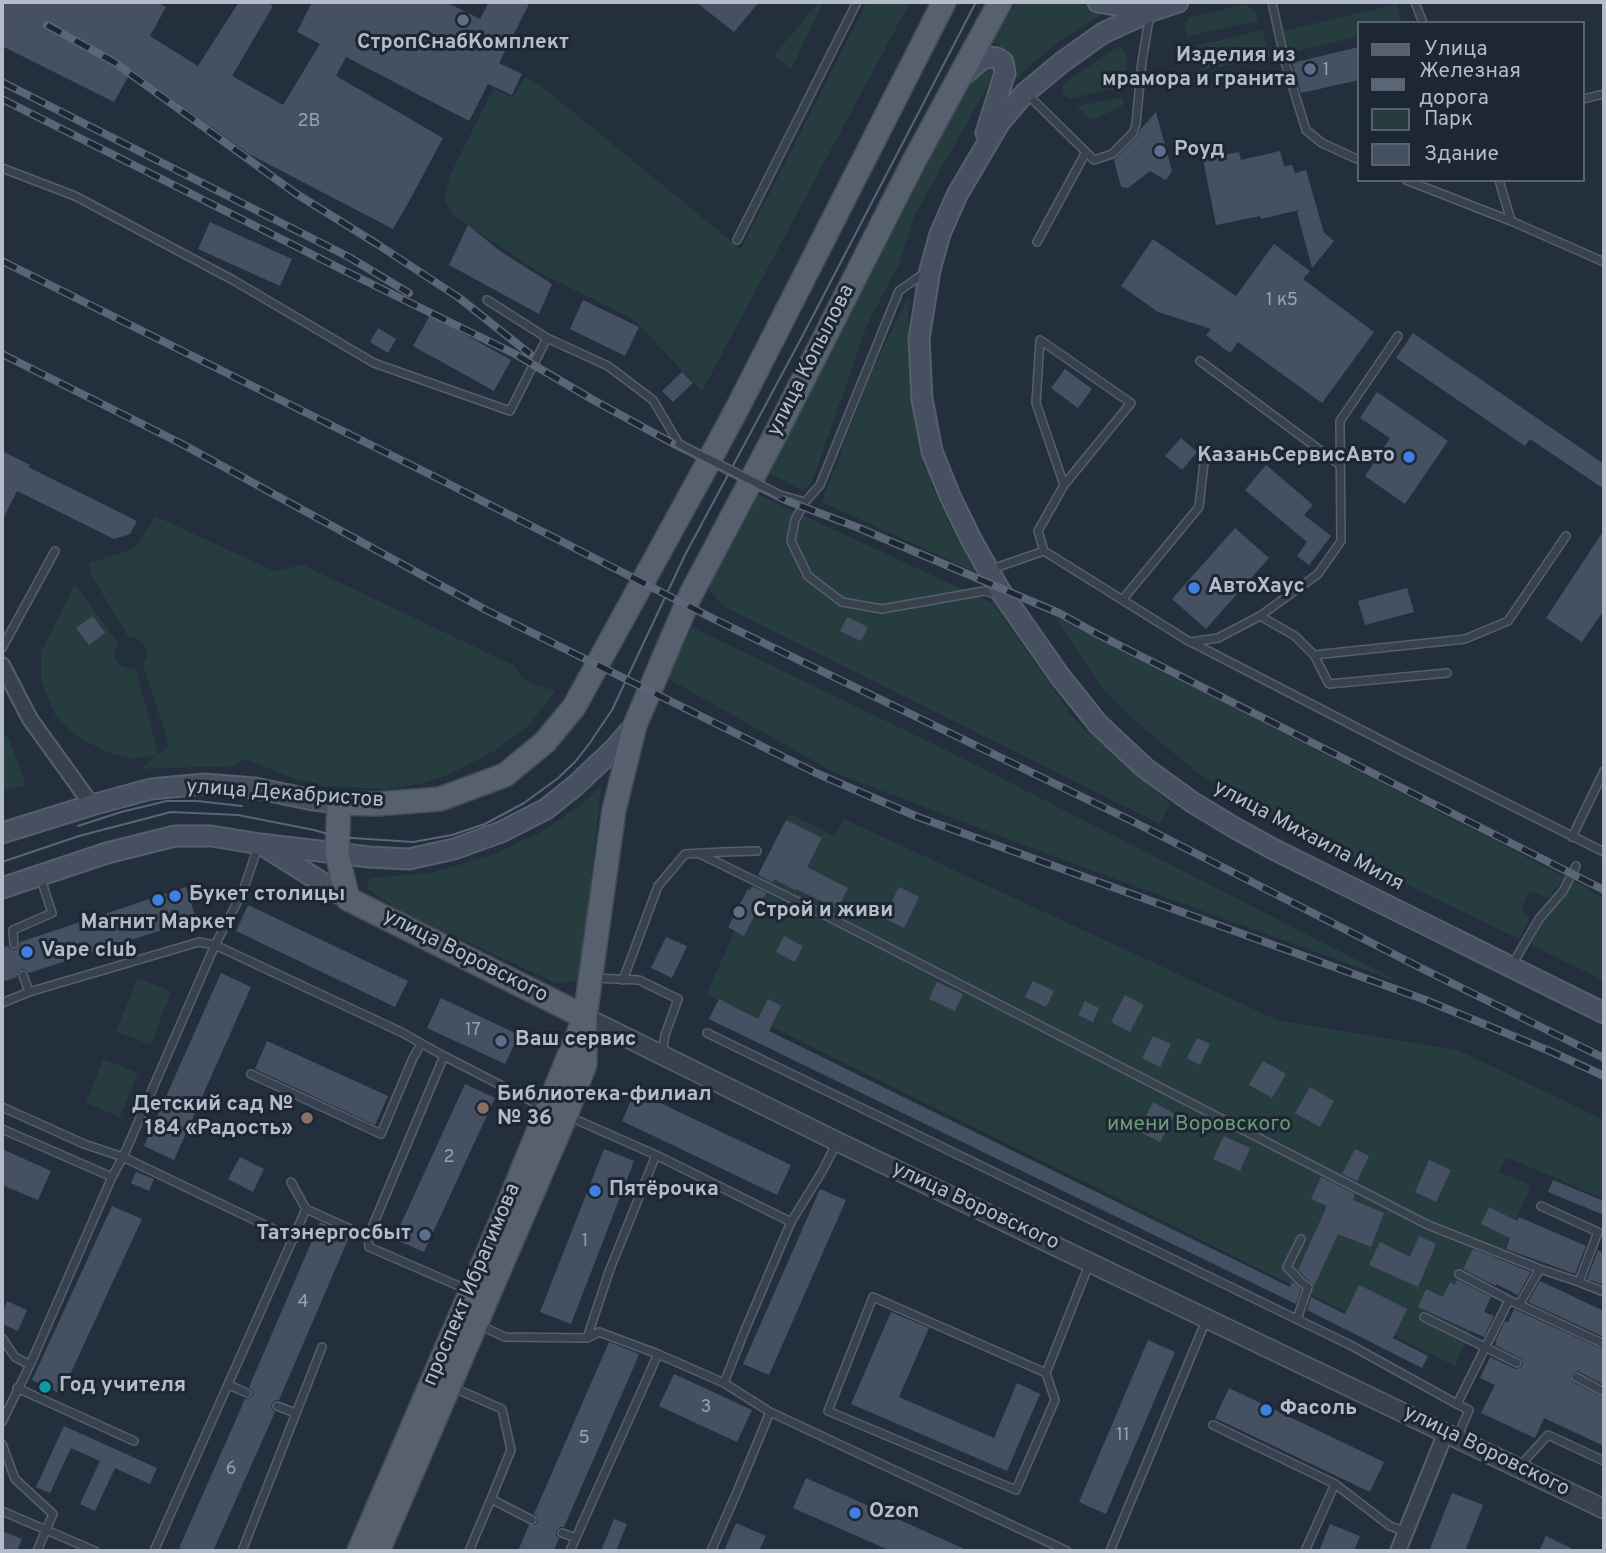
<!DOCTYPE html>
<meta charset="utf-8">
<style>
body{margin:0}
#map{position:relative;width:1606px;height:1553px;overflow:hidden;background:#242f3e;font-family:Overpass,sans-serif}
canvas{display:block}
.frame{position:absolute;inset:0;border:4px solid #b4bcc9;pointer-events:none}
.legend{position:absolute;left:1357px;top:21px;width:228px;height:161px;box-sizing:border-box;background:#1d2633;border:2px solid #59626f;margin:0;padding:9px 12px;list-style:none;font-size:21px;color:#b4bcc9}
.legend li{display:flex;align-items:center;gap:14px;height:35px}
.legend b{width:35px;border:2px solid #59626f}
</style>
<div id="map">
<canvas width="1606" height="1553"></canvas>
<div class="frame"></div>
<ul class="legend">
<li><b style="height:9px;background:#56606e"></b>Улица</li>
<li><b style="height:9px;background:#5a6575"></b>Железная дорога</li>
<li><b style="height:19px;background:#263c3f"></b>Парк</li>
<li><b style="height:19px;background:#455162"></b>Здание</li>
</ul>
</div>
<script>
const c = document.querySelector('canvas').getContext('2d');
c.lineJoin = 'round';
function fillPath(path, color) { c.fillStyle = color; c.fill(path, 'evenodd'); }
const poly = rows => new Path2D(rows.map(r => 'M' + r).join(''));
function stroke(path, color, width, dash) { c.strokeStyle = color; c.lineWidth = width; c.lineCap = dash ? 'butt' : 'round'; c.setLineDash(dash || []); c.stroke(path); }
function write(font, color, halo, rows, align = 'center') {
  c.font = font + ' Overpass,sans-serif'; c.lineWidth = 6; c.setLineDash([]); c.textBaseline = 'middle'; c.strokeStyle = halo; c.fillStyle = color; for (const [text, x, y, turn = 0] of rows) {
    c.save(); c.translate(x, y); c.rotate((+turn || 0) * Math.PI / 180); c.textAlign = isNaN(turn) ? turn : align; if (halo) c.strokeText(text, 0, 0); c.fillText(text, 0, 0); c.restore();
  }
}
fillPath(poly([
 [819,2,823,2,791,70,774,55],
 [867,2,910,2,702,391,633,319,540,273,452,214,445,202,449,177,494,88,512,98,525,77,540,85,741,249],
 [1017,2,1074,2,1099,8,1110,9,1060,41,1036,60,1001,93,1008,55,1005,50,995,43,990,43],
 [1245,4,1256,11,1258,21,1187,36,1184,25,1189,18],
 [1397,4,1402,23,1359,23,1359,36,1286,54,1283,31],
 [1262,30,1271,57,1201,70,1196,46],
 [1120,48,1126,53,1127,61,1123,86,1069,99,1063,94,1062,87,1074,76,1114,49],
 [989,64,995,69,992,79,915,214,899,264,867,325,815,474,809,486,802,490,764,470,910,195,962,87],
 [1122,98,1124,101,1121,107,1091,120,1076,106],
 [909,295,908,356,916,415,932,486,956,537,980,574,822,502,872,371],
 [755,493,994,604,1074,719,1170,804,1160,824,723,606,708,588],
 [155,516,274,571,303,565,515,666,522,678,531,683,555,691,529,725,496,750,454,772,425,783,386,789,325,786,295,779,245,759,233,766,141,769,157,755,135,759,109,753,78,737,56,717,41,680,41,652,75,584,118,643,114,656,119,664,125,667,136,669,158,754,169,745,143,666,148,654,144,644,135,638,129,638,90,573,89,563,132,549,140,542],
 [1054,616,1565,877,1548,898,1529,891,1521,911,1530,918,1519,939,1301,833,1255,809,1199,774,1135,721,1100,685],
 [692,627,958,756,1404,984,1066,861,835,773,667,678],
 [2,728,10,742,26,785,2,791],
 [601,787,580,981,556,983,398,910,367,888,370,878,429,873,487,857,539,833,579,806],
 [789,814,834,836,844,819,1277,1020,1458,1050,1604,1120,1604,1199,1506,1157,1499,1172,1531,1185,1455,1366,706,994],
 [1572,880,1604,898,1604,981,1531,945,1541,921,1567,892],
 [137,978,171,991,151,1045,116,1032],
 [103,1059,138,1073,120,1117,86,1103]
]), '#263c3f');
fillPath(poly([
 [2,2,157,2,166,7,150,36,198,66,239,2,266,2,273,6,232,76,283,105,320,44,297,32,312,2,446,2,480,19,489,2,530,2,499,63,522,74,512,95,488,84,469,121,346,57,336,76,443,138,407,205,393,229,249,154,132,70,114,102,2,46],
 [696,2,759,2,734,32],
 [1359,47,1359,80,1301,93,1292,63],
 [1156,112,1172,171,1166,180,1150,171,1128,188,1121,187,1114,160,1137,137,1140,130],
 [1280,151,1284,166,1292,165,1295,173,1306,170,1324,233,1334,241,1312,268,1297,212,1299,210,1261,219,1260,216,1216,225,1203,159,1239,152,1241,160],
 [210,222,292,259,280,286,198,249],
 [468,225,500,251,552,284,539,314,449,265],
 [1153,239,1236,296,1274,244,1310,271,1303,279,1374,332,1322,403,1238,342,1230,353,1206,335,1211,329,1158,312,1121,286],
 [583,300,639,327,625,356,570,329],
 [430,315,511,360,494,391,413,346],
 [378,328,396,339,388,353,370,342],
 [1413,333,1604,464,1604,489,1530,439,1525,446,1396,358],
 [1065,369,1092,389,1078,408,1051,388],
 [682,372,693,383,673,402,662,391],
 [1377,392,1448,441,1405,504,1365,476,1390,438,1360,418],
 [1181,438,1197,452,1182,470,1165,456],
 [2,451,30,465,28,467,137,521,130,534,114,539,17,491,2,521],
 [1266,465,1313,505,1304,515,1331,536,1309,565,1297,556,1307,542,1245,490],
 [1235,528,1269,558,1206,629,1172,599],
 [1604,530,1604,610,1582,642,1546,618],
 [1407,588,1414,612,1365,625,1358,601],
 [93,616,105,633,89,645,76,628],
 [847,617,868,627,861,641,840,631],
 [786,820,822,838,807,867,848,888,838,909,796,889,795,890,774,879,772,882,758,875],
 [752,886,766,893,744,936,728,927,748,889,750,890],
 [186,887,196,919,29,973,26,970,22,969,18,972,17,977,2,982,2,948,8,946,11,949,15,950,19,947,20,942],
 [899,887,919,897,904,928,884,918],
 [248,905,408,981,395,1007,236,931],
 [784,936,803,946,795,962,776,952],
 [666,937,687,946,672,978,651,968],
 [221,973,251,987,174,1160,144,1146],
 [1033,981,1054,991,1046,1007,1025,997],
 [937,982,963,994,955,1011,929,999],
 [1125,995,1144,1005,1130,1032,1111,1022],
 [441,998,519,1035,505,1064,427,1028],
 [719,999,758,1019,768,999,781,1006,769,1031,1290,1287,1292,1282,1301,1289,1296,1304,709,1019],
 [1085,1001,1099,1008,1093,1022,1078,1015],
 [1153,1036,1171,1044,1160,1067,1142,1058],
 [1197,1038,1210,1044,1200,1065,1187,1058],
 [267,1041,388,1096,375,1125,255,1069],
 [1263,1061,1286,1074,1272,1098,1249,1085],
 [465,1084,495,1098,424,1252,394,1239],
 [1310,1087,1334,1101,1320,1127,1295,1113],
 [635,1091,791,1165,777,1195,622,1121],
 [1153,1102,1175,1114,1160,1142,1138,1131],
 [1224,1136,1250,1148,1240,1171,1213,1159],
 [2,1149,51,1171,38,1200,2,1185],
 [604,1149,634,1161,571,1324,540,1312],
 [1355,1149,1369,1156,1357,1181,1342,1174],
 [240,1157,264,1169,253,1192,228,1179],
 [1429,1160,1451,1170,1436,1202,1415,1192],
 [136,1172,154,1179,149,1191,131,1183],
 [1321,1177,1355,1194,1353,1200,1384,1213,1371,1247,1338,1234,1314,1286,1298,1270,1327,1206,1311,1199],
 [1553,1180,1604,1201,1604,1215,1548,1192],
 [820,1189,846,1200,769,1375,743,1364],
 [112,1206,142,1219,61,1394,32,1380],
 [1489,1207,1517,1221,1519,1217,1586,1246,1575,1274,1506,1249,1510,1238,1481,1224],
 [320,1222,350,1235,279,1400,275,1400,272,1403,271,1408,275,1412,213,1551,186,1551,179,1548,245,1399,250,1398,253,1395,252,1390,249,1387],
 [1419,1236,1436,1244,1418,1287,1369,1265,1380,1242,1410,1257],
 [1473,1249,1531,1272,1518,1295,1496,1284,1496,1286,1463,1269],
 [1598,1250,1604,1253,1604,1285,1587,1279],
 [1457,1280,1491,1297,1484,1312,1494,1316,1484,1337,1418,1307,1426,1289,1443,1297,1450,1282,1455,1285],
 [1540,1281,1604,1311,1604,1337,1528,1302],
 [1359,1285,1407,1309,1393,1338,1428,1356,1422,1368,1307,1310,1311,1297,1345,1314],
 [7,1301,27,1310,18,1331,2,1324,2,1314],
 [1514,1309,1604,1350,1604,1385,1578,1371,1573,1372,1570,1377,1573,1382,1604,1398,1604,1446,1544,1418,1535,1438,1481,1413,1495,1385,1480,1378,1490,1357,1515,1369,1520,1368,1523,1365,1522,1360,1520,1358,1495,1345,1497,1342,1495,1342,1505,1321,1508,1322],
 [891,1312,929,1328,899,1397,994,1438,1017,1383,1040,1394,1007,1471,851,1404],
 [1148,1340,1175,1352,1106,1514,1079,1502],
 [609,1342,639,1354,635,1364,564,1527,560,1527,557,1530,556,1535,559,1538,554,1551,518,1551,529,1525,535,1525,538,1522,537,1517,534,1514],
 [674,1374,752,1410,737,1442,659,1406],
 [1229,1388,1384,1462,1370,1492,1215,1418],
 [64,1426,157,1468,150,1484,115,1468,95,1511,80,1504,100,1461,71,1448,50,1493,36,1487],
 [806,1478,969,1551,891,1551,793,1508],
 [1452,1493,1483,1505,1478,1518,1465,1551,1429,1551],
 [614,1519,627,1524,616,1551,601,1551],
 [736,1523,766,1536,759,1551,724,1551],
 [1330,1524,1360,1536,1354,1551,1319,1551],
 [2,1531,22,1539,17,1551,2,1551],
 [1546,1536,1577,1551,1539,1551]
]), '#455162');
const service = poly([
 [1272,2,1285,62,1306,130,1322,143,1359,160],
 [1415,2,1423,23],
 [1026,93,1094,160,1112,154,1133,133,1136,124,1142,61,1150,14],
 [1583,99,1604,94],
 [2,168,75,196,233,280,374,363,510,411,547,338],
 [1406,180,1511,221],
 [1499,180,1511,221,1604,262],
 [737,240,857,2],
 [1037,242,1086,152],
 [926,272,899,291,820,485,805,502,795,520,791,541,808,576,842,602,882,609,984,591,999,595],
 [487,300,547,338,608,366,653,400,679,444],
 [1200,361,1340,465],
 [1064,485,1131,403,1040,340,1036,403,1064,485,1038,531,1044,551,1190,642,1218,638,1260,616,1318,574,1341,541,1340,421,1398,336],
 [780,495,805,502],
 [989,570,1044,551],
 [1123,599,1199,507,1205,454],
 [1260,616,1295,636,1314,655,1465,639,1508,621,1566,536],
 [1191,642,1408,754,1604,852],
 [2,648,55,551],
 [1314,655,1329,684,1447,673],
 [1572,837,1604,771],
 [698,853,829,917,1428,1225,1540,1269],
 [14,944,13,930,52,913,40,876],
 [1512,965,1539,919,1563,891,1576,866],
 [23,975,29,992],
 [594,978,639,980,678,999,665,1035,662,1054],
 [623,980,658,886,685,854,722,852,757,851],
 [2,1003,29,992,199,942,215,945,243,891,259,844],
 [707,1033,1352,1346,1457,1404],
 [444,1056,368,1237,369,1247,468,1290],
 [251,1074,381,1134,413,1058,421,1044],
 [2,1107,84,1144,123,1157,294,1239],
 [570,1117,656,1155,791,1222],
 [2,1129,112,1177],
 [291,1182,306,1209,368,1237],
 [1459,1274,1509,1300,1604,1344],
 [1579,1282,1604,1292],
 [1519,1305,1540,1269,1579,1282,1598,1232,1541,1206],
 [1424,1317,1517,1363],
 [1297,1319,1308,1287,1301,1282,1287,1267,1301,1239],
 [479,1325,505,1337,587,1338,610,1269,656,1155],
 [2,1338,15,1357,30,1365],
 [587,1338,599,1332,658,1354,724,1383,770,1412,1067,1551],
 [1046,1373,873,1297,828,1411,1016,1490,1055,1400,1046,1373,1090,1262],
 [1576,1377,1604,1392],
 [724,1383,745,1330,791,1222,823,1170,837,1142],
 [229,1385,247,1393],
 [452,1387,502,1409,511,1450,491,1499,532,1520],
 [17,1388,134,1441],
 [277,1406,295,1413],
 [2,1422,30,1365,112,1177,123,1157,215,945,401,1032,444,1056,545,1108],
 [1213,1425,1335,1484,1390,1526,1406,1532],
 [1457,1438,1469,1410,1457,1404,1509,1300],
 [2,1444,15,1479,53,1514,37,1551],
 [1519,1467,1548,1435,1604,1461],
 [2,1511,95,1551],
 [562,1533,576,1538],
 [154,1551,306,1209],
 [242,1551,322,1347],
 [469,1551,491,1499],
 [570,1551,658,1354],
 [711,1551,737,1492,770,1412],
 [1110,1551,1207,1318],
 [1305,1551,1335,1484]
]);
const minor = poly([
 [2,665,30,719,92,805],
 [1398,1551,1446,1432]
]);
const tertiary = poly([
 [585,1017,838,1142,1604,1509]
]);
const secondary = poly([
 [1098,2,1151,11],
 [1178,2,1151,11,1103,33,1061,63,1025,93,1000,122,957,195,940,234,930,270,919,339,922,399,932,451,950,496,971,539,999,589,1059,675,1098,724,1145,768,1192,802,1235,828,1275,850,1604,1013],
 [961,77,981,60,989,57,997,58,1003,62,1005,73,986,133],
 [2,833,92,805,151,789,204,784,255,788,313,800,339,803],
 [267,848,348,899],
 [2,888,107,853,175,836,211,836,260,844,369,857,409,859,454,849,501,832,546,809,576,785,615,748,635,725]
]);
const primary = poly([
 [585,1017,348,899,337,854,339,803,376,804,440,799,505,775,545,742,574,707,702,474,740,403,944,2],
 [359,1551,506,1210,580,1029],
 [378,1551,566,1115,585,1064,585,1017,614,810,635,725,691,594,772,441,913,163,1000,2]
]);
stroke(service, '#565f6c', 10);
stroke(minor, '#565f6c', 18);
stroke(tertiary, '#565f6c', 21);
stroke(secondary, '#565f6c', 23);
stroke(primary, '#414a57', 26);
stroke(service, '#38414e', 7);
stroke(minor, '#38414e', 14);
stroke(tertiary, '#38414e', 18);
stroke(secondary, '#465061', 19);
stroke(primary, '#56606e', 23);
stroke(poly([
 [78,826,121,812,167,801,197,801,242,806],
 [2,862,79,836,171,812,238,815,314,830,338,837,413,842,452,835,485,824,524,803,557,779,575,762,589,744,612,710,685,555,803,335,976,2]
]), '#5a6575', 2);
const rail = poly([
 [47,25,114,62,295,193,377,244,458,297,530,354],
 [2,82,347,256,409,293],
 [2,99,343,270,515,354,595,401,674,444,785,500,859,528,1059,613,1099,635,1604,890],
 [2,261,445,482,714,619,1134,822,1421,968,1604,1058],
 [2,354,182,444,486,610,816,773,918,817,1423,999,1552,1052,1604,1076]
]);
stroke(rail, '#5a6575', 8);
stroke(rail, '#1d2633', 5, [16]);
const serviceBridge = poly([
 [679,444,780,495]
]);
stroke(serviceBridge, '#565f6c', 10, []);
stroke(serviceBridge, '#38414e', 7);
for (const [x, y, r, color] of [
 [463,20,7,"#5c6f8a"],
 [1310,69,7,"#5c6f8a"],
 [1160,151,7,"#5c6f8a"],
 [1409,457,7,"#3f7fe0"],
 [1194,588,7,"#3f7fe0"],
 [175,896,7,"#3f7fe0"],
 [158,900,7,"#3f7fe0"],
 [739,912,7,"#5c6f8a"],
 [27,952,7,"#3f7fe0"],
 [501,1041,7,"#5c6f8a"],
 [483,1108,7,"#8d6e63"],
 [307,1118,7,"#8d6e63"],
 [595,1191,7,"#3f7fe0"],
 [425,1235,7,"#5c6f8a"],
 [45,1387,7,"#0f9aa8"],
 [1266,1410,7,"#3f7fe0"],
 [855,1513,7,"#3f7fe0"]
]) { const dot = new Path2D(); dot.arc(x, y, r, 0, 2 * Math.PI); c.fillStyle = color; c.fill(dot); stroke(dot, '#1d2633', 2.5); }
write('18px', '#98a1af', null, [
 ["1",1326,71],
 ["2В",309,122],
 ["1 к5",1282,301],
 ["17",473,1031],
 ["2",449,1158],
 ["1",585,1242],
 ["4",303,1303],
 ["3",706,1408],
 ["11",1123,1436],
 ["5",584,1439],
 ["6",231,1470]
]);
write('bold 21px', '#b4bcc9', '#1d2633', [
 ["СтропСнабКомплект",463,44,"center"],
 ["Изделия из",1296,57,"right"],
 ["мрамора и гранита",1296,81,"right"],
 ["Роуд",1174,151],
 ["КазаньСервисАвто",1395,457,"right"],
 ["АвтоХаус",1208,588],
 ["Букет столицы",189,896],
 ["Строй и живи",753,912],
 ["Магнит Маркет",158,924,"center"],
 ["Vape club",41,952],
 ["Ваш сервис",515,1041],
 ["Библиотека-филиал",497,1096],
 ["№ 36",497,1120],
 ["Детский сад №",293,1106,"right"],
 ["184 «Радость»",293,1130,"right"],
 ["Пятёрочка",609,1191],
 ["Татэнергосбыт",411,1235,"right"],
 ["Год учителя",59,1387],
 ["Фасоль",1280,1410],
 ["Ozon",869,1513]
], 'left');
write('21px', '#b4bcc9', '#1d2633', [
 ["улица Копылова",812,361,-63],
 ["улица Декабристов",285,795,4],
 ["улица Михаила Миля",1308,837,28],
 ["улица Воровского",465,957,27],
 ["улица Воровского",975,1207,25],
 ["проспект Ибрагимова",473,1285,-67],
 ["улица Воровского",1486,1452,26]
]);
write('21px', '#6b9a76', '#1d2633', [
 ["имени Воровского",1199,1126]
]);
</script>
